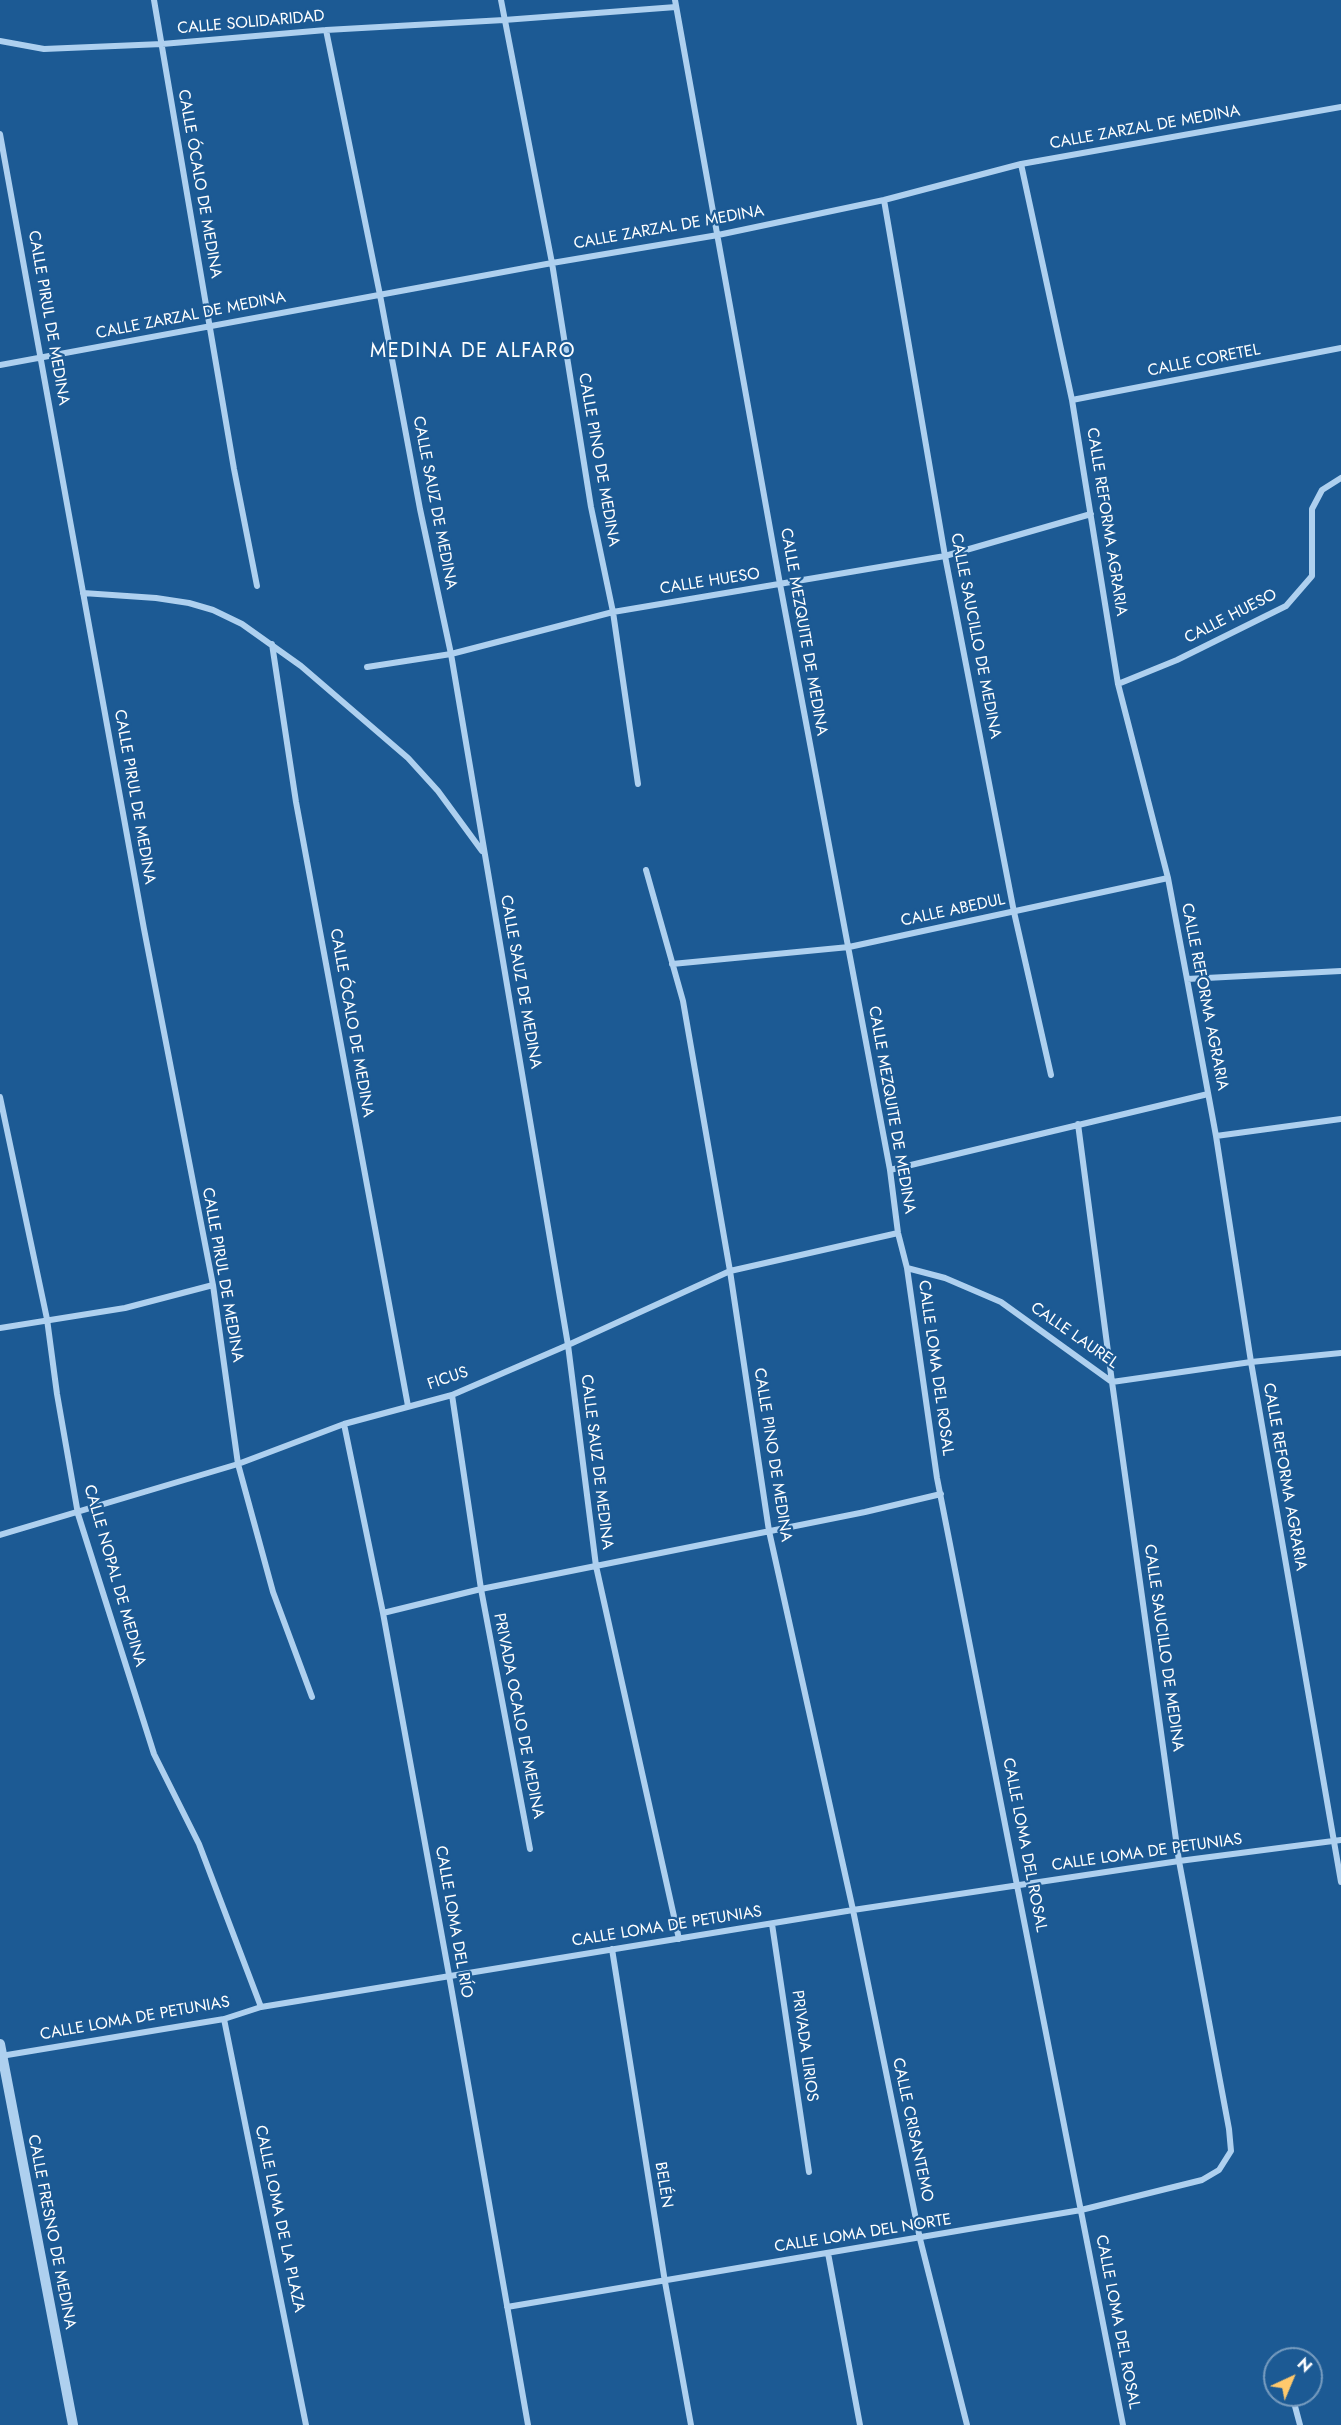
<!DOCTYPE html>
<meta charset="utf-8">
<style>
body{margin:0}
#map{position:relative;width:1341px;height:2425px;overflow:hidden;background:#1c5a94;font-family:Jost,sans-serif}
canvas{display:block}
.north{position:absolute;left:1263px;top:2347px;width:60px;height:60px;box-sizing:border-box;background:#1c5a94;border:2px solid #779cbf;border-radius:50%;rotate:44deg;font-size:16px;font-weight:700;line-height:24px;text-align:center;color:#fff}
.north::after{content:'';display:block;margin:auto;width:21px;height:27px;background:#ffc96c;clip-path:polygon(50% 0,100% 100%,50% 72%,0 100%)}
</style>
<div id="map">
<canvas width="1341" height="2425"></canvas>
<div class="north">N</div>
</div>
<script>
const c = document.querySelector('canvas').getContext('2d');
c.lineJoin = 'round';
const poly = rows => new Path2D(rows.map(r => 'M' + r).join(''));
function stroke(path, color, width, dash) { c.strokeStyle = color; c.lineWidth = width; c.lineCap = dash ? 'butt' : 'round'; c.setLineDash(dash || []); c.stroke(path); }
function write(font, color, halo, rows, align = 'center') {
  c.font = font + ' Jost,sans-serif'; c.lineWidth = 4.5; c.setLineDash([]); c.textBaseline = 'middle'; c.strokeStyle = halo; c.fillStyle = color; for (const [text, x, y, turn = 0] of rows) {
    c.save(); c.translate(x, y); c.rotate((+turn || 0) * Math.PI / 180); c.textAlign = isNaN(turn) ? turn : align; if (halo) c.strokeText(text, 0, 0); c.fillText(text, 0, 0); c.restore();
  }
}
stroke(poly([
 [154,0,234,469,257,586],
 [501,0,552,263,591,507,613,612,638,784],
 [675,0,780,584,890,1170,898,1233,907,1268,937,1478,1123,2425],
 [326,30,380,295,420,509,451,654,568,1345,596,1566,679,1939],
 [0,41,44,49,162,44,326,30,504,20,676,7],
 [0,134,144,929,213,1285,238,1464,273,1592,312,1697],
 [1021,164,1072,400,1118,684,1168,878,1187,979,1216,1136,1251,1362,1341,1882],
 [884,200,945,556,1014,912,1051,1075],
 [0,365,552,263,718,235,884,200,1021,164,1341,107],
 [1072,400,1341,348],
 [83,593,156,598,189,603,213,610,242,624,301,666,408,758,438,791,482,851],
 [272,644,296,802,408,1406],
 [367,667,451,654,613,612,945,556,1091,514],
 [1118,684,1177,660,1286,606,1312,576,1312,509,1322,490,1341,478],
 [646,870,683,1001,730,1271,769,1531,853,1910,920,2239,967,2425],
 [672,964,849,947,1168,878],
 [1187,979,1341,971],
 [0,1097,47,1319,57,1394,78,1514,154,1754,199,1844,261,2007],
 [1216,1136,1341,1119],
 [890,1170,1208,1094],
 [907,1268,945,1278,1001,1302,1112,1382,1251,1362,1341,1353],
 [0,1328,125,1308,213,1285],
 [452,1395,481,1589,530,1849],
 [344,1424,383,1613,449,1975,528,2425],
 [0,1535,238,1464,344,1424,452,1395,568,1345,730,1271,898,1233],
 [383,1613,481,1589,865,1512,941,1494],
 [772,1924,809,2172],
 [612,1949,665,2282,691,2425],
 [224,2019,306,2425],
 [1,2056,224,2019,261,2007,853,1910,1179,1861,1341,1840],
 [828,2253,860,2425],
 [507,2307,1081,2210,1202,2180,1219,2170,1231,2151,1229,2129,1179,1861,1112,1382,1078,1124],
 [1292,2395,1300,2425]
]), '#aed0ef', 6);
stroke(poly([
 [0,2044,73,2425]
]), '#aed0ef', 10);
write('16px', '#fff', '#1c5a94', [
 ["CALLE SOLIDARIDAD",251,23,-5],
 ["CALLE ZARZAL DE MEDINA",1145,128,-10],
 ["CALLE ÓCALO DE MEDINA",199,184,80],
 ["CALLE ZARZAL DE MEDINA",669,228,-10],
 ["CALLE ZARZAL DE MEDINA",191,316,-11],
 ["CALLE PIRUL DE MEDINA",48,318,80],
 ["CALLE CORETEL",1204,361,-11],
 ["CALLE PINO DE MEDINA",598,460,80],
 ["CALLE SAUZ DE MEDINA",434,503,79],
 ["CALLE REFORMA AGRARIA",1106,522,81],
 ["CALLE HUESO",710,582,-9],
 ["CALLE HUESO",1231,617,-27],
 ["CALLE MEZQUITE DE MEDINA",803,632,80],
 ["CALLE SAUCILLO DE MEDINA",975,636,79],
 ["CALLE PIRUL DE MEDINA",134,797,80],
 ["CALLE ABEDUL",953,911,-12],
 ["CALLE SAUZ DE MEDINA",520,982,80],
 ["CALLE REFORMA AGRARIA",1204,997,79],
 ["CALLE ÓCALO DE MEDINA",351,1023,80],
 ["CALLE MEZQUITE DE MEDINA",891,1110,80],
 ["CALLE PIRUL DE MEDINA",222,1275,80],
 ["CALLE LAUREL",1074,1336,35],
 ["CALLE LOMA DEL ROSAL",935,1368,82],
 ["FICUS",448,1379,-19],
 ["CALLE PINO DE MEDINA",772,1455,81],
 ["CALLE SAUZ DE MEDINA",596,1462,83],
 ["CALLE REFORMA AGRARIA",1284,1477,80],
 ["CALLE NOPAL DE MEDINA",114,1576,74],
 ["CALLE SAUCILLO DE MEDINA",1163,1648,82],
 ["PRIVADA OCALO DE MEDINA",518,1716,79],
 ["CALLE LOMA DEL ROSAL",1024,1845,79],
 ["CALLE LOMA DE PETUNIAS",1147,1853,-8],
 ["CALLE LOMA DEL RÍO",453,1922,80],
 ["CALLE LOMA DE PETUNIAS",667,1927,-9],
 ["CALLE LOMA DE PETUNIAS",135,2019,-10],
 ["PRIVADA LIRIOS",804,2046,82],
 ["CALLE CRISANTEMO",912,2130,78],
 ["BELÉN",663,2185,81],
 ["CALLE LOMA DE LA PLAZA",279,2219,78],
 ["CALLE FRESNO DE MEDINA",51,2232,79],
 ["CALLE LOMA DEL NORTE",863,2234,-9],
 ["CALLE LOMA DEL ROSAL",1117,2322,79]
]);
c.letterSpacing = '1.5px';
write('20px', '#fff', '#1c5a94', [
 ["MEDINA DE ALFARO",473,352]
]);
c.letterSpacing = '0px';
</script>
